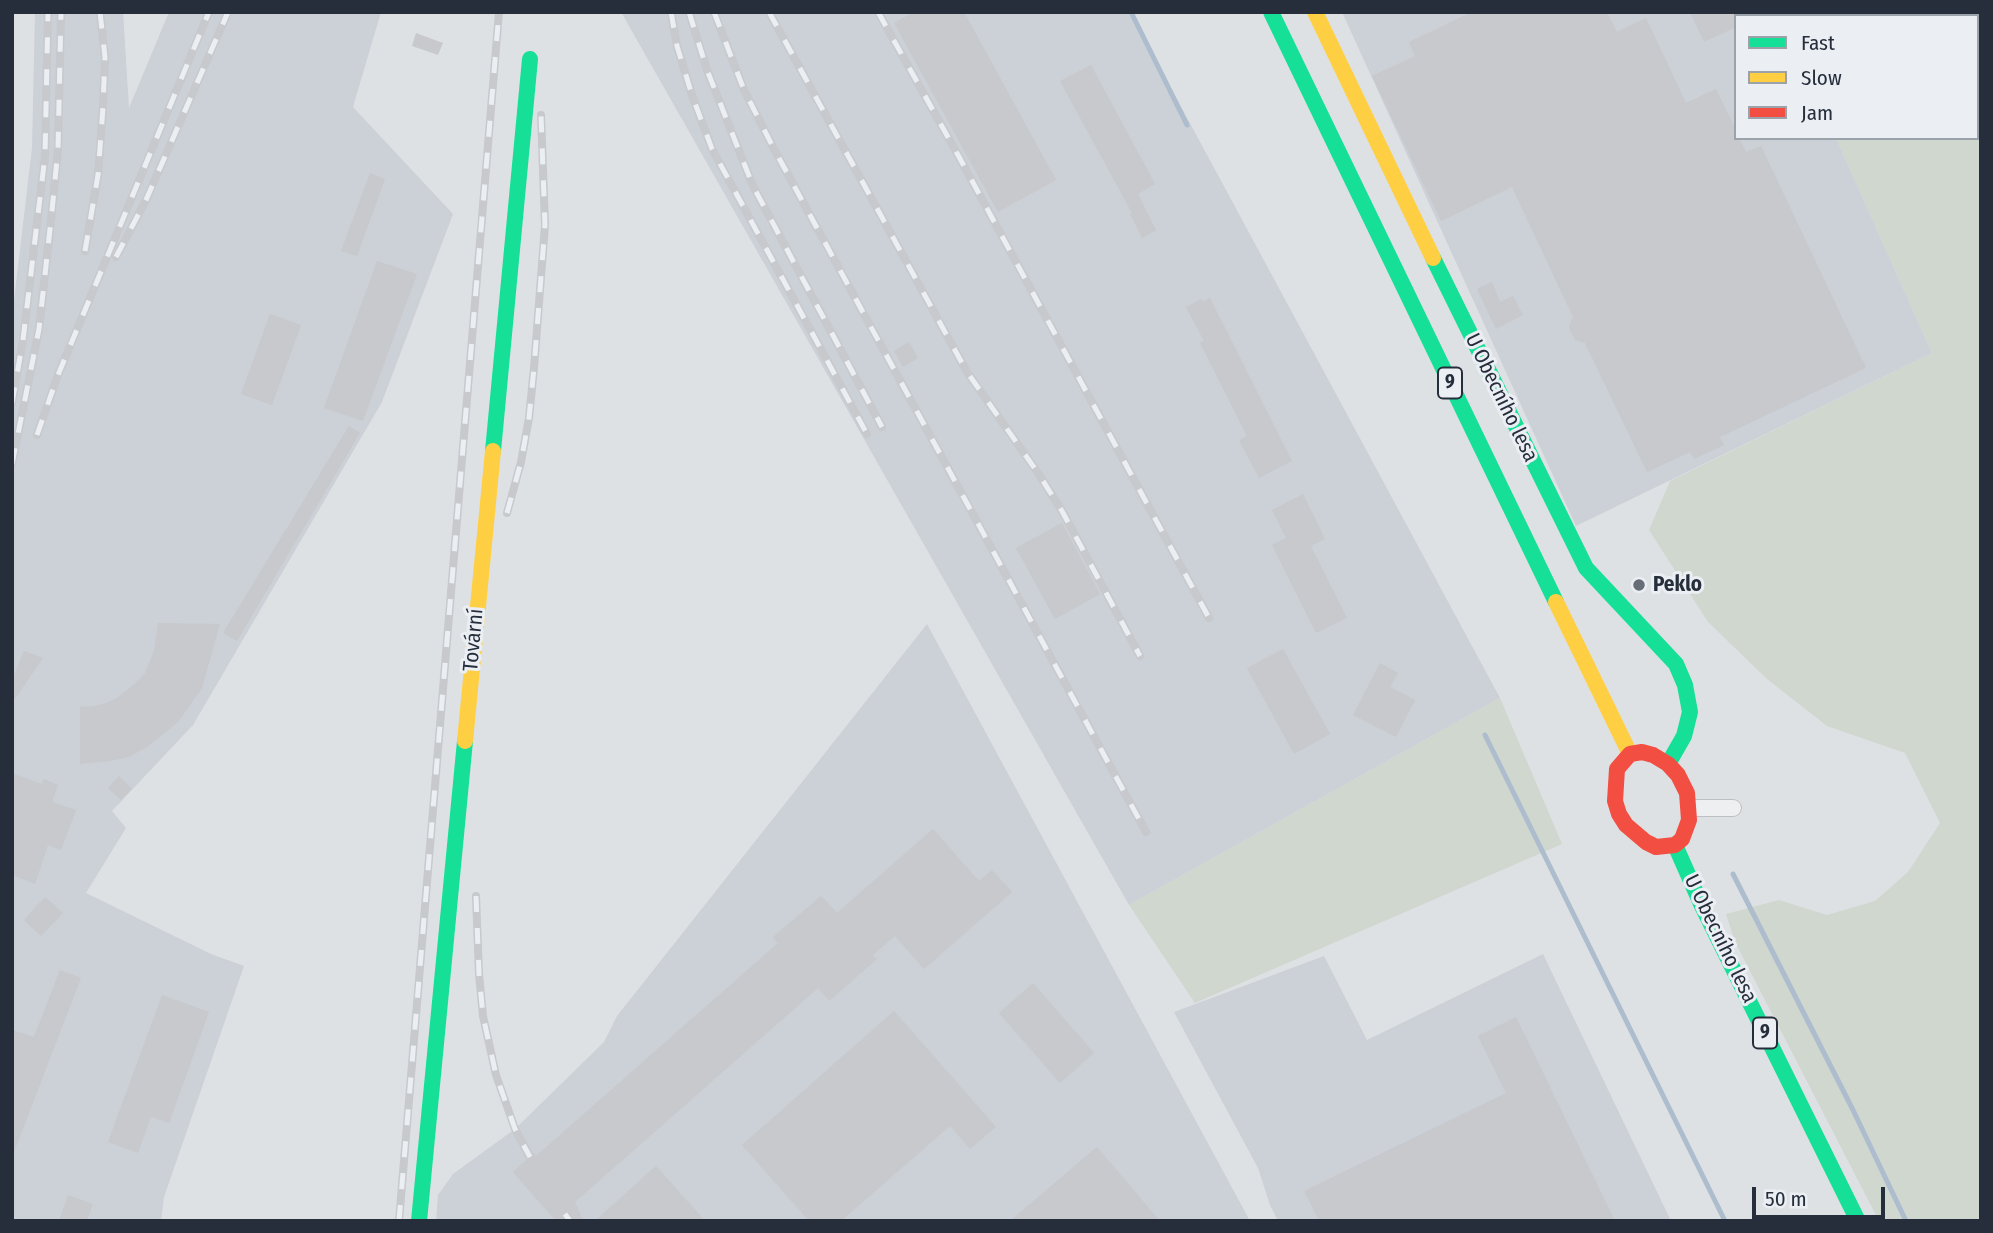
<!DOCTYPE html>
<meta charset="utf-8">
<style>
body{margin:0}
#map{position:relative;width:1993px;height:1233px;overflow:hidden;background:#dee1e4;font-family:"Fira Sans Condensed",sans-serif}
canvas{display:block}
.frame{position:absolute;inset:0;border:14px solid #262e3c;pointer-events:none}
.legend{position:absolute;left:1734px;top:14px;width:245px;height:126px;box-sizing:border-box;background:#ebeff4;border:2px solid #9ca2aa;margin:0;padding:9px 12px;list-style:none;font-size:21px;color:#262e3c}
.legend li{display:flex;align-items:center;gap:14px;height:35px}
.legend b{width:35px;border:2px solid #9ca2aa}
.scale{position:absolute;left:1752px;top:1187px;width:133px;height:32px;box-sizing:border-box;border:4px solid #262e3c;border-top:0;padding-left:9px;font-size:21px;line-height:24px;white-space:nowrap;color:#262e3c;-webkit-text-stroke:5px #ebeff4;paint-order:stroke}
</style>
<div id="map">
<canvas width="1993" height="1233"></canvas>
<div class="frame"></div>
<ul class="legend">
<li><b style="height:9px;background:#16e098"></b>Fast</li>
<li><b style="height:9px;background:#ffcf43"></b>Slow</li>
<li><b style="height:9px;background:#f24e42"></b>Jam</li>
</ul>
<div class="scale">50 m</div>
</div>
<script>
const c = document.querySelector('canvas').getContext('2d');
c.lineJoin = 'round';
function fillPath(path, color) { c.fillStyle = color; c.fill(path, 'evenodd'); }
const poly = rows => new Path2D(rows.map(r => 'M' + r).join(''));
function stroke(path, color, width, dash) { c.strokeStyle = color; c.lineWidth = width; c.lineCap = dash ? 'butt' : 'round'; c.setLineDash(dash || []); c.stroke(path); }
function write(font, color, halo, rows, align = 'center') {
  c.font = font + ' "Fira Sans Condensed",sans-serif'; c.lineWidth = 6; c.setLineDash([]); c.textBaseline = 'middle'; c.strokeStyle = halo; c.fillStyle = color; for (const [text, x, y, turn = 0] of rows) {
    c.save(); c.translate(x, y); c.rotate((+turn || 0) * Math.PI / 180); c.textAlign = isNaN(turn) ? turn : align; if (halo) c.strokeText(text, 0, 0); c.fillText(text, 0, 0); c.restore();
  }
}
fillPath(poly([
 [35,12,123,12,129,108,169,12,381,12,353,107,453,214,382,402,193,725,112,811,126,828,86,893,211,954,244,966,164,1197,161,1221,12,1221,12,317,32,148],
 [621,12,1130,12,1500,698,1129,905],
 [1342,12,1780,12,1781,16,1736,16,1736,138,1836,138,1932,353,1576,526],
 [927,624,1250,1221,436,1221,438,1195,453,1174,515,1129,604,1042,617,1016],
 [1543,954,1671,1221,1278,1221,1270,1205,1258,1168,1174,1012,1324,956,1367,1040]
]), '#ccd0d7');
fillPath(poly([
 [1780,12,1981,12,1981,1221,1879,1221,1735,942,1726,914,1779,900,1827,915,1875,901,1908,872,1940,823,1905,753,1827,726,1767,679,1708,622,1649,530,1670,481,1932,353,1836,138,1977,138,1977,16,1781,16],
 [1500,698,1562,844,1195,1003,1129,905]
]), '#cfd7cf');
stroke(poly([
 [1131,12,1187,125],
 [1485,735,1725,1221],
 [1733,874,1853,1110,1906,1221]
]), '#adbdce', 5);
fillPath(poly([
 [914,12,964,12,1056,180,998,212,894,23],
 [1472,12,1607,12,1617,32,1646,18,1686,103,1716,89,1736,130,1736,138,1739,138,1746,152,1761,146,1866,368,1720,437,1724,445,1694,459,1690,452,1647,472,1585,343,1575,340,1569,327,1573,317,1512,187,1441,221,1372,76,1415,56,1409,42],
 [1690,12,1736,12,1736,27,1704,42],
 [416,33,443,43,438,55,412,46],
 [1091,65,1155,184,1138,194,1156,230,1142,238,1130,214,1132,213,1060,81],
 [370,173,385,179,357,256,341,251],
 [377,261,417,274,363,421,324,408],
 [1492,282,1500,302,1513,296,1523,315,1496,329,1477,289],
 [1210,298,1292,461,1259,478,1239,440,1247,436,1200,343,1204,341,1186,307,1201,299,1203,302],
 [270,314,301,325,272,405,241,394],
 [909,342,918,358,903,367,894,351],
 [349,426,360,433,237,641,223,633],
 [1303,494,1325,539,1311,546,1347,618,1316,633,1272,545,1286,538,1272,510],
 [1062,523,1100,594,1055,619,1016,548],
 [158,623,220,624,202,688,178,722,147,747,129,757,110,761,80,764,80,707,94,706,106,703,117,698,136,683,145,673,154,651],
 [1283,649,1330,734,1294,754,1247,668],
 [24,651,43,658,12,703,12,680],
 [1380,663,1398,673,1390,687,1415,700,1396,737,1353,715],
 [12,773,41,784,44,779,58,785,52,802,76,810,61,850,48,845,35,884,12,875],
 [119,776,132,789,121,800,108,788],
 [933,829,979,881,992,870,1012,892,924,969,895,936,873,955,877,959,829,1001,818,988,575,1202,583,1221,556,1221,513,1172,534,1153,536,1156,778,943,773,937,821,896,837,913],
 [45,897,63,913,41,936,24,920],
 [60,970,81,978,12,1157,12,1030,34,1037],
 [1033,983,1094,1053,1060,1083,999,1013],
 [162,995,209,1012,169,1123,151,1117,138,1153,108,1142],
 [894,1011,996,1127,970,1149,950,1126,841,1221,809,1221,742,1145],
 [1516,1017,1615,1221,1319,1221,1304,1191,1506,1093,1478,1036],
 [1097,1147,1160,1221,1010,1221],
 [656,1166,705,1221,595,1221],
 [68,1195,93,1204,87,1221,59,1221]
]), '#c7c9cc');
const street = poly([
 [1690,808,1733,808]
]);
stroke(street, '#bdbfc2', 18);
stroke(street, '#eeeff0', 16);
stroke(poly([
 [1271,12,1556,602],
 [1433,258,1586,568,1676,664,1685,685,1690,712,1684,736,1668,764],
 [493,451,530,59],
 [1675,845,1702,906,1858,1221],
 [419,1221,465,741]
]), '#16e098', 16);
stroke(poly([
 [1315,12,1433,258],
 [1556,602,1630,754],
 [465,741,493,451]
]), '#ffcf43', 16);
stroke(poly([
 [1642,752,1653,755,1668,764,1678,775,1687,793,1689,820,1682,839,1675,845,1656,847,1646,842,1626,825,1619,814,1615,801,1617,769,1630,754,1642,752]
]), '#f24e42', 16);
const rail = poly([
 [671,12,677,46,692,95,712,149,867,434],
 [689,12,707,70,753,186,882,427],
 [714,12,744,90,774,149,1146,832],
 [769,12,967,372,1038,473,1062,511,1140,656],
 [878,12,958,155,1209,618],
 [85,251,98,175,103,107,105,57,100,12],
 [116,257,146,200,228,12],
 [12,403,23,340,45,156,48,12],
 [37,435,58,375,209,12],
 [12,464,39,329,52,211,58,149,61,12],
 [507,513,521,462,529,418,534,368,545,225,541,115],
 [476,896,479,974,483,1016,496,1075,515,1129,530,1157],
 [565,1214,570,1221],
 [399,1221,499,12]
]);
stroke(rail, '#c7c9cc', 8);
stroke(rail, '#ebeff4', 5, [16]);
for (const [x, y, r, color] of [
 [1639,585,7,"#666d77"]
]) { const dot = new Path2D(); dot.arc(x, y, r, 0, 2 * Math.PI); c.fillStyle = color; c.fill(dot); stroke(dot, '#ebeff4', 2.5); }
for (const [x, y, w] of [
 [1450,383,24],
 [1765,1033,24]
]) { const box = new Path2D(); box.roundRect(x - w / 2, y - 15.5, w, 31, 5); c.fillStyle = '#ebeff4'; c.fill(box); stroke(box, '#262e3c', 2); }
write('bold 19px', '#262e3c', null, [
 ["9",1450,383],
 ["9",1765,1033]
]);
write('21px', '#262e3c', '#ebeff4', [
 ["U Obecního lesa",1501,398,64],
 ["Tovární",474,640,-85],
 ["U Obecního lesa",1720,939,64]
]);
write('bold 21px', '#262e3c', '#ebeff4', [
 ["Peklo",1653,585]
], 'left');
</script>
